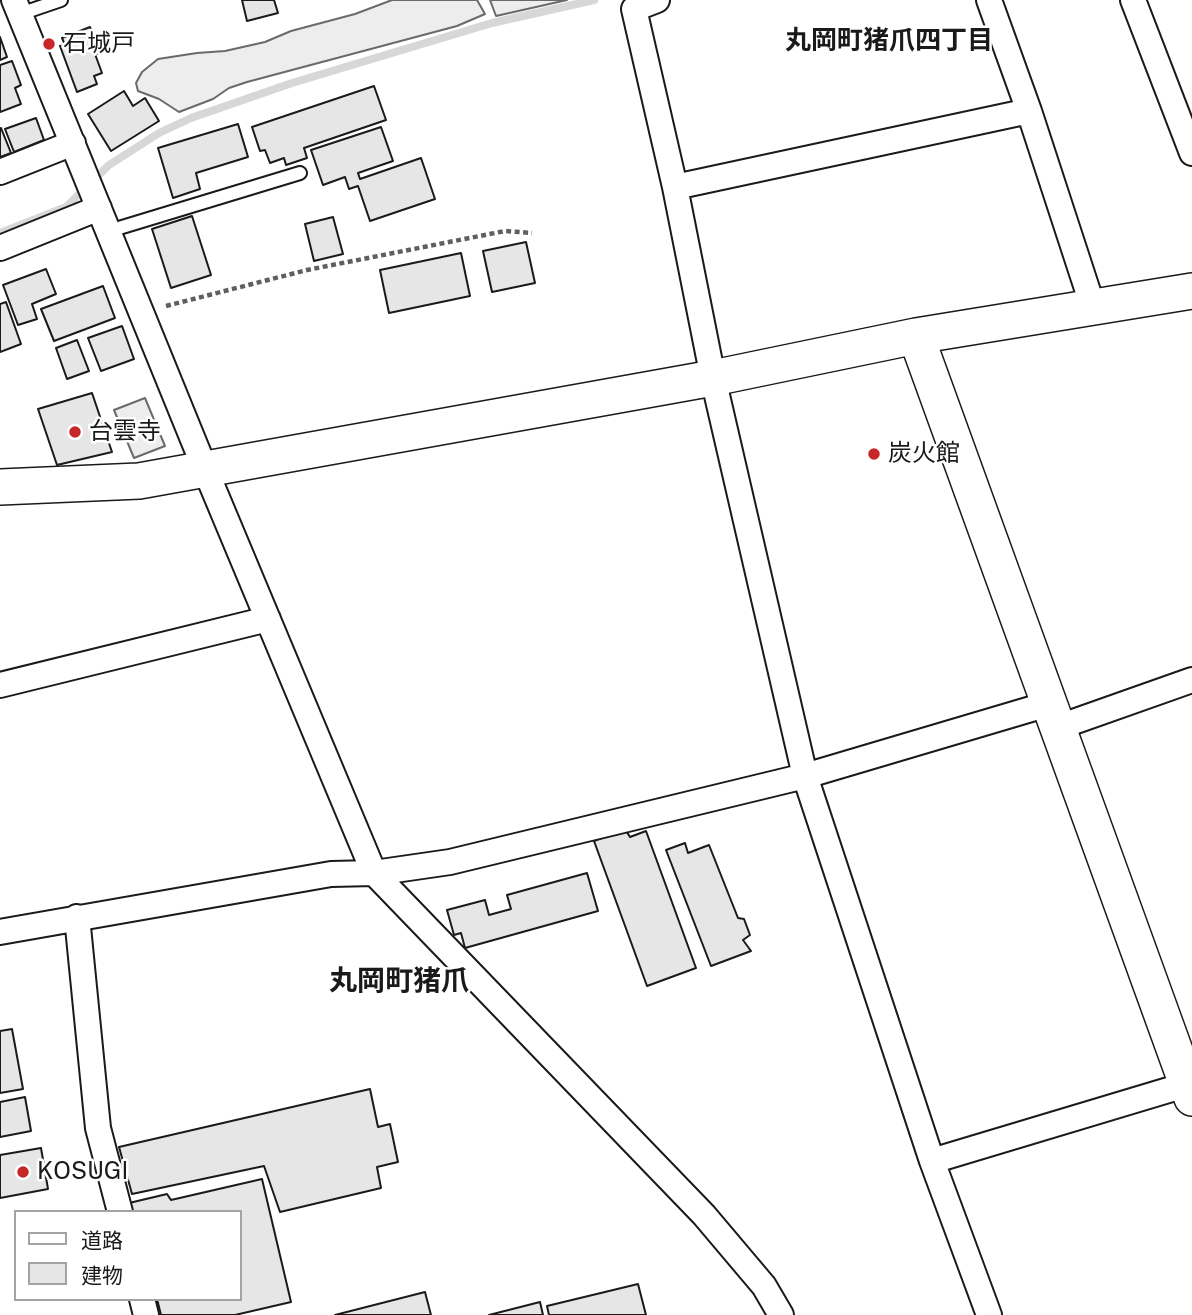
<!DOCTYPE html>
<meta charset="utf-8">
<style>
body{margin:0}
#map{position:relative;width:1192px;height:1315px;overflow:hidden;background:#fff;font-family:"Public Sans","Noto Sans JP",sans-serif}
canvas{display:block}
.legend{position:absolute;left:14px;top:1210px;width:228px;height:91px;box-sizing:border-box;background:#fff;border:2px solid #a3a3a3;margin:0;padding:9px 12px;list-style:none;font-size:21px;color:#1a1a1a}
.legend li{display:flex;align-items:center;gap:14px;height:35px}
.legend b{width:35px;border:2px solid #a3a3a3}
</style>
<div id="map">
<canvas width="1192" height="1315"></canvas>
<ul class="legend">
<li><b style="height:9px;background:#fff"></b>道路</li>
<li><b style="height:19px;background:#e6e6e6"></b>建物</li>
</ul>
</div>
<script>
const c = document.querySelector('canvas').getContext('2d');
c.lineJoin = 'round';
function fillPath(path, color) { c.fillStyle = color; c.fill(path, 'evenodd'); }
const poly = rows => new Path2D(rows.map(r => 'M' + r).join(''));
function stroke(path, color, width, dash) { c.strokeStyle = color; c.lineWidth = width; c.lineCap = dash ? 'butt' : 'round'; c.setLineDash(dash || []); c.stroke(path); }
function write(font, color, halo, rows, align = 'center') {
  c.font = font + ' "Public Sans","Noto Sans JP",sans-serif'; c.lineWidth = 5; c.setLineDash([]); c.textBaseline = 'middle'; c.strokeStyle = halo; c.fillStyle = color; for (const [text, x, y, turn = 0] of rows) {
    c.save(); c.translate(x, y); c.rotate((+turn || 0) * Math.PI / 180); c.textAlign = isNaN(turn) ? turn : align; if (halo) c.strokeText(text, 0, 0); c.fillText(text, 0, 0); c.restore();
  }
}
const built = poly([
 [392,0,477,0,485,14,457,26,247,82,229,88,213,99,179,112,159,99,138,91,136,83,142,72,158,59,197,53,225,51,265,42,291,31,355,14,392,0],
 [490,0,567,0,496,16,490,0],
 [145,398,165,446,134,458,114,410,145,398]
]);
fillPath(built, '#ededed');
stroke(built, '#6a6a6a', 2);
stroke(poly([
 [0,233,66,207,109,165,159,133,191,118,292,83,492,23,594,0]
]), '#d7d7d7', 8);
const building = poly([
 [242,0,274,0,278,13,247,21,242,0],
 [90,27,99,53,95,54,102,73,94,76,97,84,77,92,60,46,65,45,62,38,90,27],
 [0,37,7,57,0,60,0,37],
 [12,61,21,85,15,88,21,104,0,112,0,65,12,61],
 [374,86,386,120,304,148,307,158,286,165,284,158,270,163,265,150,260,151,252,127,374,86],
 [124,91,133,106,145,98,159,121,111,151,88,114,124,91],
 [36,118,44,140,14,152,5,129,36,118],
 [238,124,248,157,196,173,200,189,173,198,158,148,238,124],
 [381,127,393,161,358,173,360,179,421,158,435,199,370,221,358,186,349,189,345,177,323,185,311,150,381,127],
 [1,128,11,153,0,157,0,129,1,128],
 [192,216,211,275,171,288,152,229,192,216],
 [333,217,343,254,314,261,305,224,333,217],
 [526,242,535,283,492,292,483,251,526,242],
 [461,253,470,296,389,313,380,270,461,253],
 [46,269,56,294,32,304,37,319,18,325,3,285,46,269],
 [103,286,115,318,54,341,41,309,103,286],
 [6,302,21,344,0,352,0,304,6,302],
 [122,326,134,359,101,371,88,338,122,326],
 [77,340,89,371,67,379,56,348,77,340],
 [92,393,112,452,57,465,38,409,92,393],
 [625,829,630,837,646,831,696,968,647,986,594,841,625,829],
 [685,843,688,853,709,845,738,918,744,919,750,935,743,940,751,951,711,966,666,850,685,843],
 [587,873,598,911,465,948,461,933,454,935,447,910,485,900,489,915,511,909,507,895,587,873],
 [12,1029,23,1089,0,1093,0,1031,12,1029],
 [370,1089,378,1127,390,1124,398,1162,377,1167,381,1188,280,1212,264,1166,132,1194,119,1147,370,1089],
 [25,1097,31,1131,0,1137,0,1102,25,1097],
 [41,1148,48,1189,0,1198,0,1155,41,1148],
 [262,1179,291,1302,235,1315,161,1315,157,1299,240,1299,240,1212,131,1212,129,1203,167,1194,171,1200,262,1179],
 [638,1284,646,1315,549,1315,547,1306,638,1284],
 [425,1292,431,1315,335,1315,425,1292],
 [540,1302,543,1315,489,1315,540,1302]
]);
fillPath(building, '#e6e6e6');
stroke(building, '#1a1a1a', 2);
const lane = poly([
 [20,14,61,0],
 [109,231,300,173]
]);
const street = poly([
 [14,0,205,469,374,873,704,1215,764,1286,781,1315],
 [657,0,634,9,675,187,713,378,805,776,932,1161,989,1315],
 [989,0,1029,111,1093,307],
 [1133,0,1192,153],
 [0,172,73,143],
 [675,187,1029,111],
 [0,248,99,208],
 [0,685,268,619],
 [1059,727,1192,680],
 [77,917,98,1128,120,1212],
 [0,932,331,874,374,873,450,862,805,776,1048,704],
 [932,1161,1192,1083],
 [142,1299,146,1315]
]);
const secondary = poly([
 [916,336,1192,1098],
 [0,487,139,481,713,378,916,336,1192,291]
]);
stroke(lane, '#1a1a1a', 16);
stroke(street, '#1a1a1a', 28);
stroke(secondary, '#1a1a1a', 38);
stroke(poly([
 [166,306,307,270,505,231,532,233]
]), '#5f5f5f', 4.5, [5, 3.5]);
stroke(lane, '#fff', 12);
stroke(street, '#fff', 24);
stroke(secondary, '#fff', 35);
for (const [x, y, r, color] of [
 [49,44,7,"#c62828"],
 [75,432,7,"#c62828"],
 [874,454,7,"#c62828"],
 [23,1172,7,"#c62828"]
]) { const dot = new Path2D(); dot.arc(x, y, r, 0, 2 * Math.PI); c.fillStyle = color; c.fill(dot); stroke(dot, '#fff', 2.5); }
write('24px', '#1a1a1a', '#fff', [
 ["石城戸",63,44],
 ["台雲寺",89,432],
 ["炭火館",888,454],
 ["KOSUGI",37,1172]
], 'left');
write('bold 26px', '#1a1a1a', '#fff', [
 ["丸岡町猪爪四丁目",889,41]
]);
write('bold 28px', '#1a1a1a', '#fff', [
 ["丸岡町猪爪",399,981]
]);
</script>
